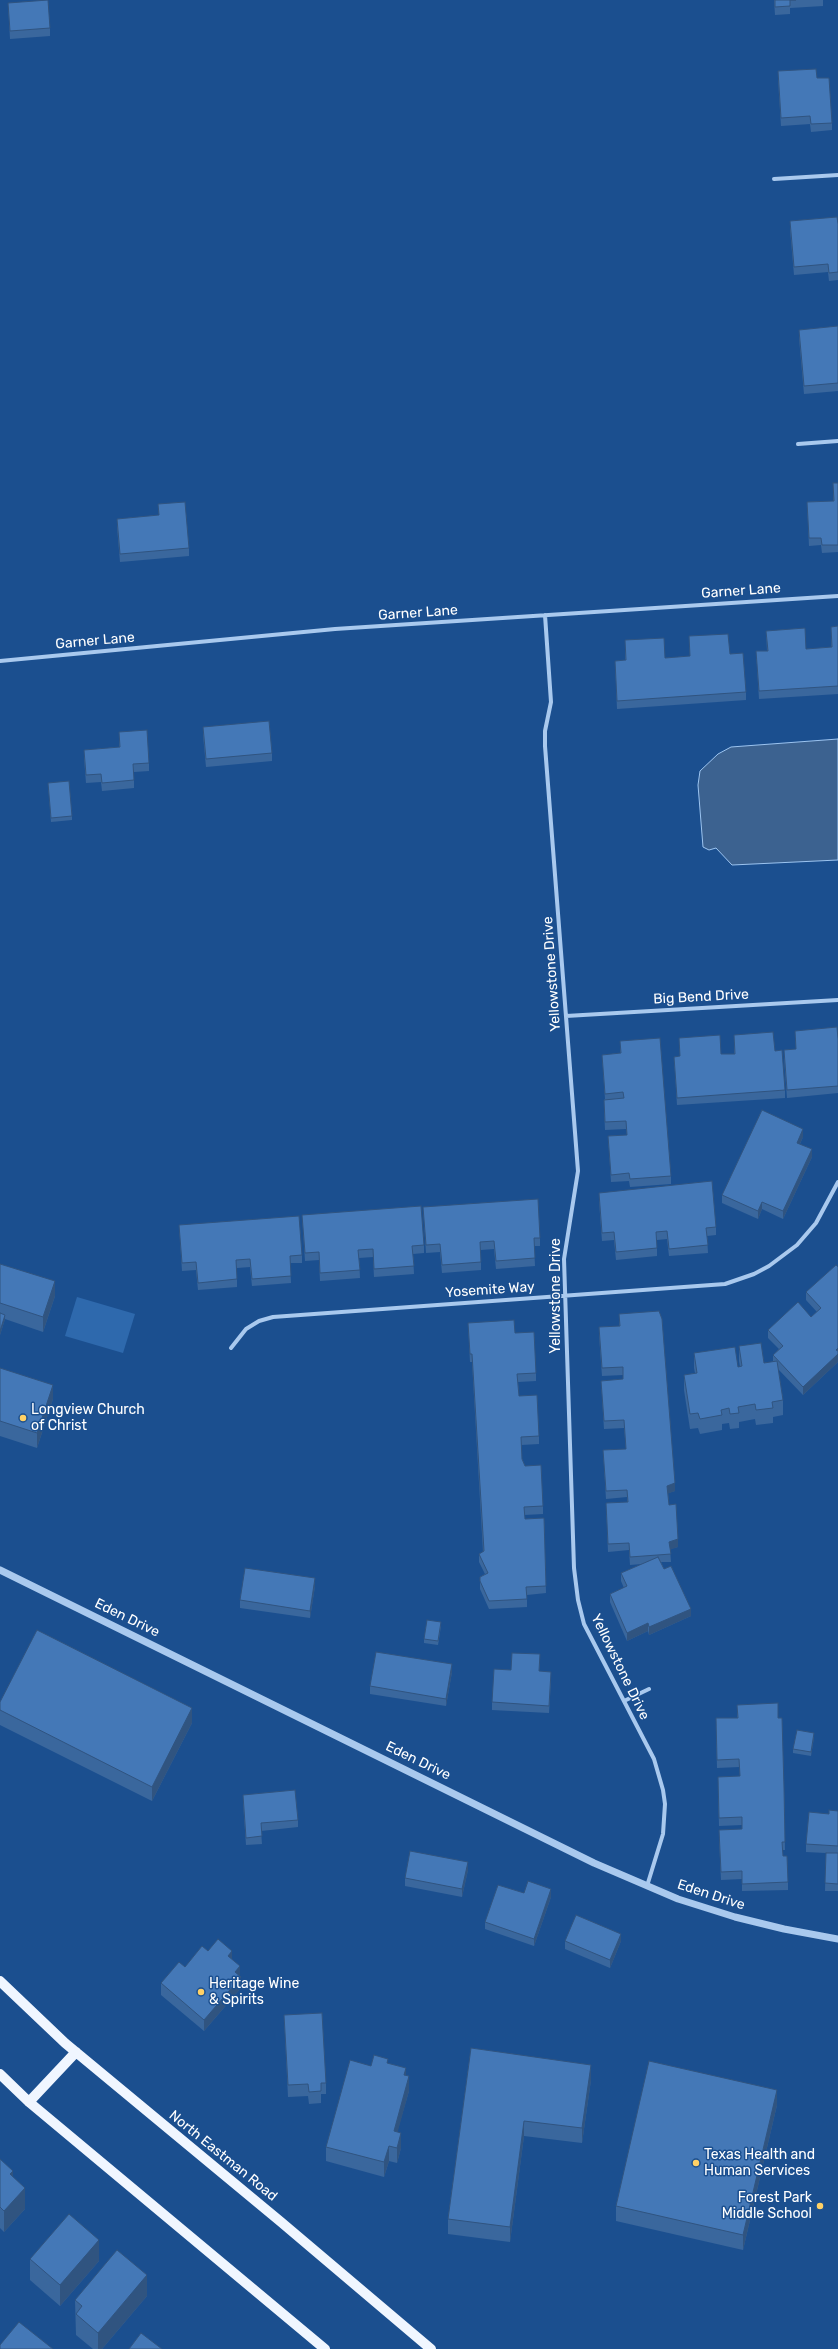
<!DOCTYPE html>
<style>
body{margin:0}
canvas{display:block;background:#1b4f8f}
</style>
<canvas width="838" height="2349"></canvas>
<script>
const c = document.querySelector('canvas').getContext('2d');
c.lineJoin = 'round';
function fillPath(path, color) { c.fillStyle = color; c.fill(path, 'evenodd'); }
const poly = rows => new Path2D(rows.map(r => 'M' + r).join(''));
function stroke(path, color, width, dash) { c.strokeStyle = color; c.lineWidth = width; c.lineCap = dash ? 'butt' : 'round'; c.setLineDash(dash || []); c.stroke(path); }
function write(font, color, halo, rows, align = 'center') {
  c.font = font + ' Rubik,sans-serif'; c.lineWidth = 3; c.setLineDash([]); c.textBaseline = 'middle'; c.strokeStyle = halo; c.fillStyle = color; for (const [text, x, y, turn = 0] of rows) {
    c.save(); c.translate(x, y); c.rotate((+turn || 0) * Math.PI / 180); c.textAlign = isNaN(turn) ? turn : align; if (halo) c.strokeText(text, 0, 0); c.fillText(text, 0, 0); c.restore();
  }
}
fillPath(poly([
 [77,1297,135,1314,123,1353,65,1336]
]), '#2e69ad');
const water = poly([
 [838,739,838,860,732,865,716,848,709,850,703,847,698,785,700,771,718,754,731,747,838,739]
]);
fillPath(water, '#3c6290');
stroke(water, '#9cc4f0', 1);
stroke(poly([
 [774,179,838,175],
 [798,444,838,441],
 [545,615,551,702,545,731,545,746,578,1171,564,1259,574,1568,578,1600,584,1624,654,1759,663,1790,665,1804,663,1834,647,1886],
 [0,661,335,629,838,596],
 [566,1016,838,1000],
 [231,1348,246,1329,259,1321,273,1317,725,1284,754,1274,769,1266,797,1245,816,1223,838,1182],
 [624,1701,649,1689]
]), '#a9c9ee', 4);
stroke(poly([
 [0,1570,594,1863,678,1899,735,1917,784,1929,838,1939]
]), '#a9c9ee', 7);
stroke(poly([
 [0,1981,65,2043,281,2222,431,2349],
 [0,2074,29,2102,325,2349],
 [29,2102,76,2052]
]), '#f0f6ff', 10);
fillPath(poly([
 [774,0,823,0,823,6,790,8,790,14,775,15],
 [8,3,50,28,50,36,10,39],
 [778,71,817,78,832,123,832,130,811,132,810,124,781,126,778,79],
 [790,221,838,224,838,280,829,281,828,272,794,275,790,229],
 [838,326,838,391,804,394,799,338,799,330],
 [833,483,838,483,838,552,822,553,821,545,809,546,807,502,833,501],
 [158,504,189,548,189,556,120,562,117,527,117,519,159,515],
 [838,626,838,694,759,699,756,651,767,651,766,631,806,649,831,647,831,627],
 [689,636,730,654,746,692,746,700,617,709,615,661,625,660,625,640,665,658,690,656],
 [203,727,272,753,272,761,206,767,203,735],
 [119,732,149,763,149,771,134,772,134,788,102,791,101,782,86,783,84,758,84,750,119,747],
 [48,783,72,816,72,820,51,822],
 [795,1031,838,1039,838,1093,787,1098,784,1058,784,1050,796,1049],
 [734,1035,775,1051,785,1090,785,1098,677,1105,674,1057,680,1056,679,1038,721,1054,734,1054],
 [620,1041,671,1176,671,1184,630,1187,629,1181,611,1182,608,1136,627,1135,626,1129,605,1130,604,1107,604,1100,605,1099,602,1055,620,1053],
 [803,1137,800,1144,812,1157,783,1219,762,1209,758,1219,722,1203,722,1195],
 [599,1193,716,1227,716,1235,707,1236,708,1253,669,1256,667,1239,657,1240,657,1256,616,1260,614,1240,602,1241,599,1201],
 [423,1207,540,1238,540,1246,534,1246,535,1266,496,1269,494,1249,481,1250,481,1270,442,1273,440,1252,426,1253],
 [302,1215,424,1245,424,1253,413,1254,414,1274,374,1277,373,1257,359,1258,360,1278,320,1281,319,1260,305,1261],
 [179,1225,302,1255,302,1263,290,1263,291,1283,252,1286,250,1267,237,1268,237,1287,198,1290,196,1270,182,1271],
 [0,1264,55,1296,43,1332,5,1319,0,1335],
 [838,1267,838,1362,803,1395,778,1369,783,1400,783,1415,773,1417,773,1423,756,1425,755,1419,739,1422,739,1428,730,1429,729,1423,722,1424,722,1430,700,1434,698,1428,690,1429,684,1390,684,1375,695,1373,694,1368,694,1353,738,1367,740,1367,739,1361,739,1346,764,1363,773,1362,773,1355,779,1349,768,1338,768,1330,811,1317,817,1312,806,1300,806,1292],
 [619,1314,675,1491,668,1493,669,1505,678,1547,670,1549,671,1562,661,1562,664,1569,691,1616,649,1635,648,1631,627,1641,610,1602,610,1594,624,1588,621,1581,621,1573,642,1564,630,1565,629,1550,608,1552,606,1503,627,1502,627,1497,606,1499,603,1450,626,1449,624,1428,604,1429,601,1381,623,1379,623,1375,602,1376,599,1335,599,1327,619,1326],
 [468,1323,515,1333,536,1373,536,1381,518,1382,519,1396,539,1436,539,1444,521,1445,522,1459,543,1506,543,1514,524,1515,525,1519,544,1518,546,1593,527,1595,527,1607,489,1609,480,1589,480,1577,485,1574,479,1562,479,1554,483,1552,472,1362,470,1362],
 [0,1368,53,1399,37,1448,0,1436],
 [315,1586,310,1618,240,1608,240,1600],
 [441,1626,438,1645,424,1643,424,1639],
 [540,1662,539,1671,551,1680,549,1713,492,1710,492,1702,511,1670],
 [452,1672,446,1706,370,1694,370,1686],
 [0,1702,192,1723,152,1801,0,1725],
 [737,1705,778,1718,784,1788,785,1850,782,1850,783,1856,788,1882,788,1890,742,1891,742,1879,721,1880,719,1838,742,1829,742,1825,719,1826,718,1785,740,1776,739,1767,717,1768,716,1726,737,1718],
 [814,1737,811,1756,793,1753,793,1749],
 [243,1795,298,1820,298,1827,261,1831,262,1844,246,1845,243,1802],
 [838,1811,838,1891,825,1891,826,1853,806,1852,806,1844,829,1814],
 [468,1870,462,1897,405,1886,405,1878],
 [524,1893,551,1897,534,1946,485,1929,485,1922],
 [565,1941,621,1941,610,1968,565,1949],
 [208,1951,232,1960,240,1976,241,1988,204,2031,161,1995,161,1983],
 [284,2015,326,2083,326,2094,321,2094,321,2103,309,2104,308,2096,288,2097],
 [471,2048,591,2080,582,2143,524,2136,510,2242,448,2234,448,2219],
 [388,2063,406,2076,409,2091,397,2132,401,2148,397,2163,389,2161,384,2177,326,2161,326,2147,371,2066],
 [777,2105,743,2250,616,2221,616,2206],
 [0,2159,13,2177,25,2209,4,2232,0,2228],
 [30,2259,99,2261,60,2306,30,2280],
 [147,2296,102,2349,93,2349,76,2335,75,2300]
]), '#3a679d');
fillPath(poly([
 [803,1129,803,1137,797,1150,797,1143],
 [812,1149,812,1157,783,1219,783,1211],
 [762,1202,762,1209,758,1219,758,1211],
 [55,1281,55,1296,43,1332,43,1317],
 [5,1315,5,1319,0,1335,0,1331],
 [838,1348,838,1362,803,1395,803,1387],
 [53,1385,53,1399,37,1448,37,1433],
 [675,1483,675,1491,667,1494,667,1486],
 [678,1539,678,1547,669,1550,669,1542],
 [315,1578,315,1586,310,1618,310,1611],
 [691,1609,691,1616,649,1635,649,1627],
 [648,1623,648,1631,627,1641,627,1633],
 [452,1664,452,1672,446,1706,446,1699],
 [192,1708,192,1723,152,1801,152,1787],
 [814,1733,814,1737,811,1756,811,1752],
 [468,1862,468,1870,462,1897,462,1889],
 [551,1889,551,1897,534,1946,534,1939],
 [621,1934,621,1941,610,1968,610,1960],
 [232,1951,232,1963,228,1956],
 [240,1966,240,1978,235,1972],
 [241,1977,241,1988,204,2031,204,2020],
 [591,2065,591,2080,582,2143,582,2128],
 [406,2068,406,2083,404,2075],
 [409,2076,409,2091,394,2145,394,2131],
 [777,2090,777,2105,743,2250,743,2235],
 [524,2121,524,2136,510,2242,510,2227],
 [401,2133,401,2148,397,2163,397,2148],
 [389,2146,389,2161,384,2177,384,2162],
 [13,2171,13,2192,10,2174],
 [25,2188,25,2209,4,2232,4,2211],
 [99,2240,99,2261,60,2306,60,2285],
 [147,2275,147,2296,102,2349,98,2349,98,2333]
]), '#305480');
const building = poly([
 [48,0,50,28,10,31,8,3,48,0],
 [775,0,796,0,790,0,790,6,775,7,775,0],
 [816,69,817,78,829,78,832,123,811,124,810,116,781,118,778,71,816,69],
 [837,217,838,224,838,272,829,273,828,264,794,267,790,221,837,217],
 [838,326,838,383,804,386,799,330,838,326],
 [833,483,838,483,838,545,822,545,821,538,809,538,807,502,834,501,833,483],
 [185,502,189,548,120,554,117,519,159,515,158,504,185,502],
 [838,626,838,686,759,691,756,651,768,651,766,631,805,628,806,649,832,647,831,627,838,626],
 [728,634,730,654,743,653,746,692,617,701,615,661,626,660,625,640,664,638,665,658,690,656,689,636,728,634],
 [269,721,272,753,206,759,203,727,269,721],
 [147,730,149,763,133,764,134,780,102,783,101,774,86,775,84,750,120,747,119,732,147,730],
 [69,781,72,816,51,818,48,783,69,781],
 [837,1027,838,1039,838,1086,787,1090,784,1050,796,1049,795,1031,837,1027],
 [773,1032,775,1051,782,1050,785,1090,677,1098,674,1057,680,1056,679,1038,720,1035,721,1054,735,1054,734,1035,773,1032],
 [660,1038,671,1176,630,1179,629,1173,611,1175,608,1136,627,1135,626,1121,605,1122,604,1100,624,1098,623,1092,605,1094,602,1055,621,1053,620,1041,660,1038],
 [762,1110,803,1129,797,1143,812,1149,783,1211,762,1202,758,1211,722,1195,762,1110],
 [712,1181,716,1227,706,1228,708,1245,669,1249,667,1231,656,1232,657,1248,616,1252,614,1232,602,1233,599,1193,712,1181],
 [538,1199,540,1238,534,1238,535,1258,496,1261,494,1241,480,1242,481,1262,442,1265,440,1244,426,1245,423,1207,538,1199],
 [421,1206,424,1245,412,1246,414,1266,374,1269,373,1249,358,1250,360,1270,320,1273,319,1252,305,1253,302,1215,421,1206],
 [299,1216,302,1255,290,1256,291,1276,252,1279,250,1259,236,1260,237,1279,198,1283,196,1262,182,1263,179,1225,299,1216],
 [0,1264,55,1281,43,1317,0,1303,0,1264],
 [836,1265,838,1267,838,1348,836,1350,838,1351,838,1354,803,1387,773,1355,783,1346,768,1330,798,1302,811,1317,821,1308,806,1292,836,1265],
 [659,1311,662,1319,675,1483,667,1486,669,1505,676,1504,678,1539,669,1542,671,1554,630,1557,629,1543,608,1544,606,1503,628,1502,627,1490,606,1491,603,1450,626,1449,624,1420,604,1421,601,1381,623,1379,623,1367,602,1368,599,1327,620,1326,619,1314,659,1311],
 [0,1313,5,1315,0,1331,0,1313],
 [514,1320,515,1333,534,1332,536,1373,517,1374,519,1396,537,1395,539,1436,521,1437,522,1459,525,1466,541,1465,543,1506,524,1507,525,1519,544,1518,546,1586,526,1587,527,1599,489,1601,480,1581,480,1577,488,1573,479,1554,484,1551,472,1354,470,1354,468,1323,514,1320],
 [761,1343,764,1363,777,1361,783,1400,772,1402,773,1408,756,1410,755,1404,738,1407,739,1413,730,1414,729,1408,721,1410,722,1415,700,1419,698,1413,690,1414,684,1375,697,1373,694,1353,735,1347,738,1367,742,1366,739,1346,761,1343],
 [0,1368,53,1385,37,1433,0,1421,0,1368],
 [658,1557,664,1569,671,1566,691,1609,649,1627,648,1623,627,1633,610,1594,627,1586,621,1573,658,1557],
 [245,1568,315,1578,310,1611,240,1600,245,1568],
 [427,1620,441,1622,438,1641,424,1639,427,1620],
 [37,1630,192,1708,152,1787,0,1710,0,1702,37,1630],
 [376,1652,452,1664,446,1699,370,1686,376,1652],
 [512,1653,540,1654,539,1671,551,1672,549,1706,492,1702,494,1669,511,1670,512,1653],
 [778,1703,778,1718,782,1718,784,1788,785,1842,782,1842,783,1856,787,1856,788,1882,742,1884,742,1871,721,1872,719,1830,742,1829,742,1817,719,1818,718,1777,740,1776,739,1759,717,1760,716,1718,738,1718,737,1705,778,1703],
 [797,1730,814,1733,811,1752,793,1749,797,1730],
 [295,1790,298,1820,261,1823,262,1836,246,1838,243,1795,295,1790],
 [829,1810,838,1811,838,1846,806,1844,809,1812,829,1814,829,1810],
 [410,1851,468,1862,462,1889,405,1878,410,1851],
 [826,1853,838,1853,838,1884,825,1883,826,1853],
 [528,1881,551,1889,534,1939,485,1922,498,1885,524,1893,528,1881],
 [576,1915,621,1934,610,1960,565,1941,576,1915],
 [218,1939,232,1951,228,1956,240,1966,235,1972,241,1977,204,2020,161,1983,179,1962,185,1967,202,1946,208,1951,218,1939],
 [322,2013,326,2083,321,2083,321,2091,309,2092,308,2084,288,2085,284,2015,322,2013],
 [471,2048,591,2065,582,2128,524,2121,510,2227,448,2219,471,2048],
 [374,2055,388,2059,387,2063,406,2068,404,2075,409,2076,394,2131,401,2133,397,2148,389,2146,384,2162,326,2147,350,2060,371,2066,374,2055],
 [649,2061,777,2090,743,2235,616,2206,649,2061],
 [0,2159,13,2171,10,2174,25,2188,4,2211,0,2207,0,2159],
 [69,2214,99,2240,60,2285,30,2259,69,2214],
 [117,2250,147,2275,98,2333,76,2314,82,2306,75,2300,117,2250],
 [19,2322,53,2349,0,2349,0,2345,19,2322],
 [141,2333,162,2349,129,2349,141,2333]
]);
fillPath(building, '#4478b7');
stroke(building, '#305480', 1);
for (const [x, y, r, color] of [
 [23,1418,4,"#ffd166"],
 [201,1992,4,"#ffd166"],
 [696,2163,4,"#ffd166"],
 [820,2206,4,"#ffd166"]
]) { const dot = new Path2D(); dot.arc(x, y, r, 0, 2 * Math.PI); c.fillStyle = color; c.fill(dot); stroke(dot, '#1b4f8f', 1.5); }
write('14px', '#fff', '#1b4f8f', [
 ["Garner Lane",741,591,-4],
 ["Garner Lane",418,613,-4],
 ["Garner Lane",95,641,-5],
 ["Yellowstone Drive",552,974,-94],
 ["Big Bend Drive",701,997,-3],
 ["Yosemite Way",490,1290,-4],
 ["Yellowstone Drive",556,1296,-90],
 ["Eden Drive",127,1618,26],
 ["Yellowstone Drive",620,1667,64],
 ["Eden Drive",418,1761,26],
 ["Eden Drive",711,1895,18],
 ["North Eastman Road",223,2156,39]
]);
write('14px', '#fff', '#1b4f8f', [
 ["Longview Church",31,1410],
 ["of Christ",31,1426],
 ["Heritage Wine",209,1984],
 ["& Spirits",209,2000],
 ["Texas Health and",704,2155],
 ["Human Services",704,2171],
 ["Forest Park",812,2198,"right"],
 ["Middle School",812,2214,"right"]
], 'left');
</script>
